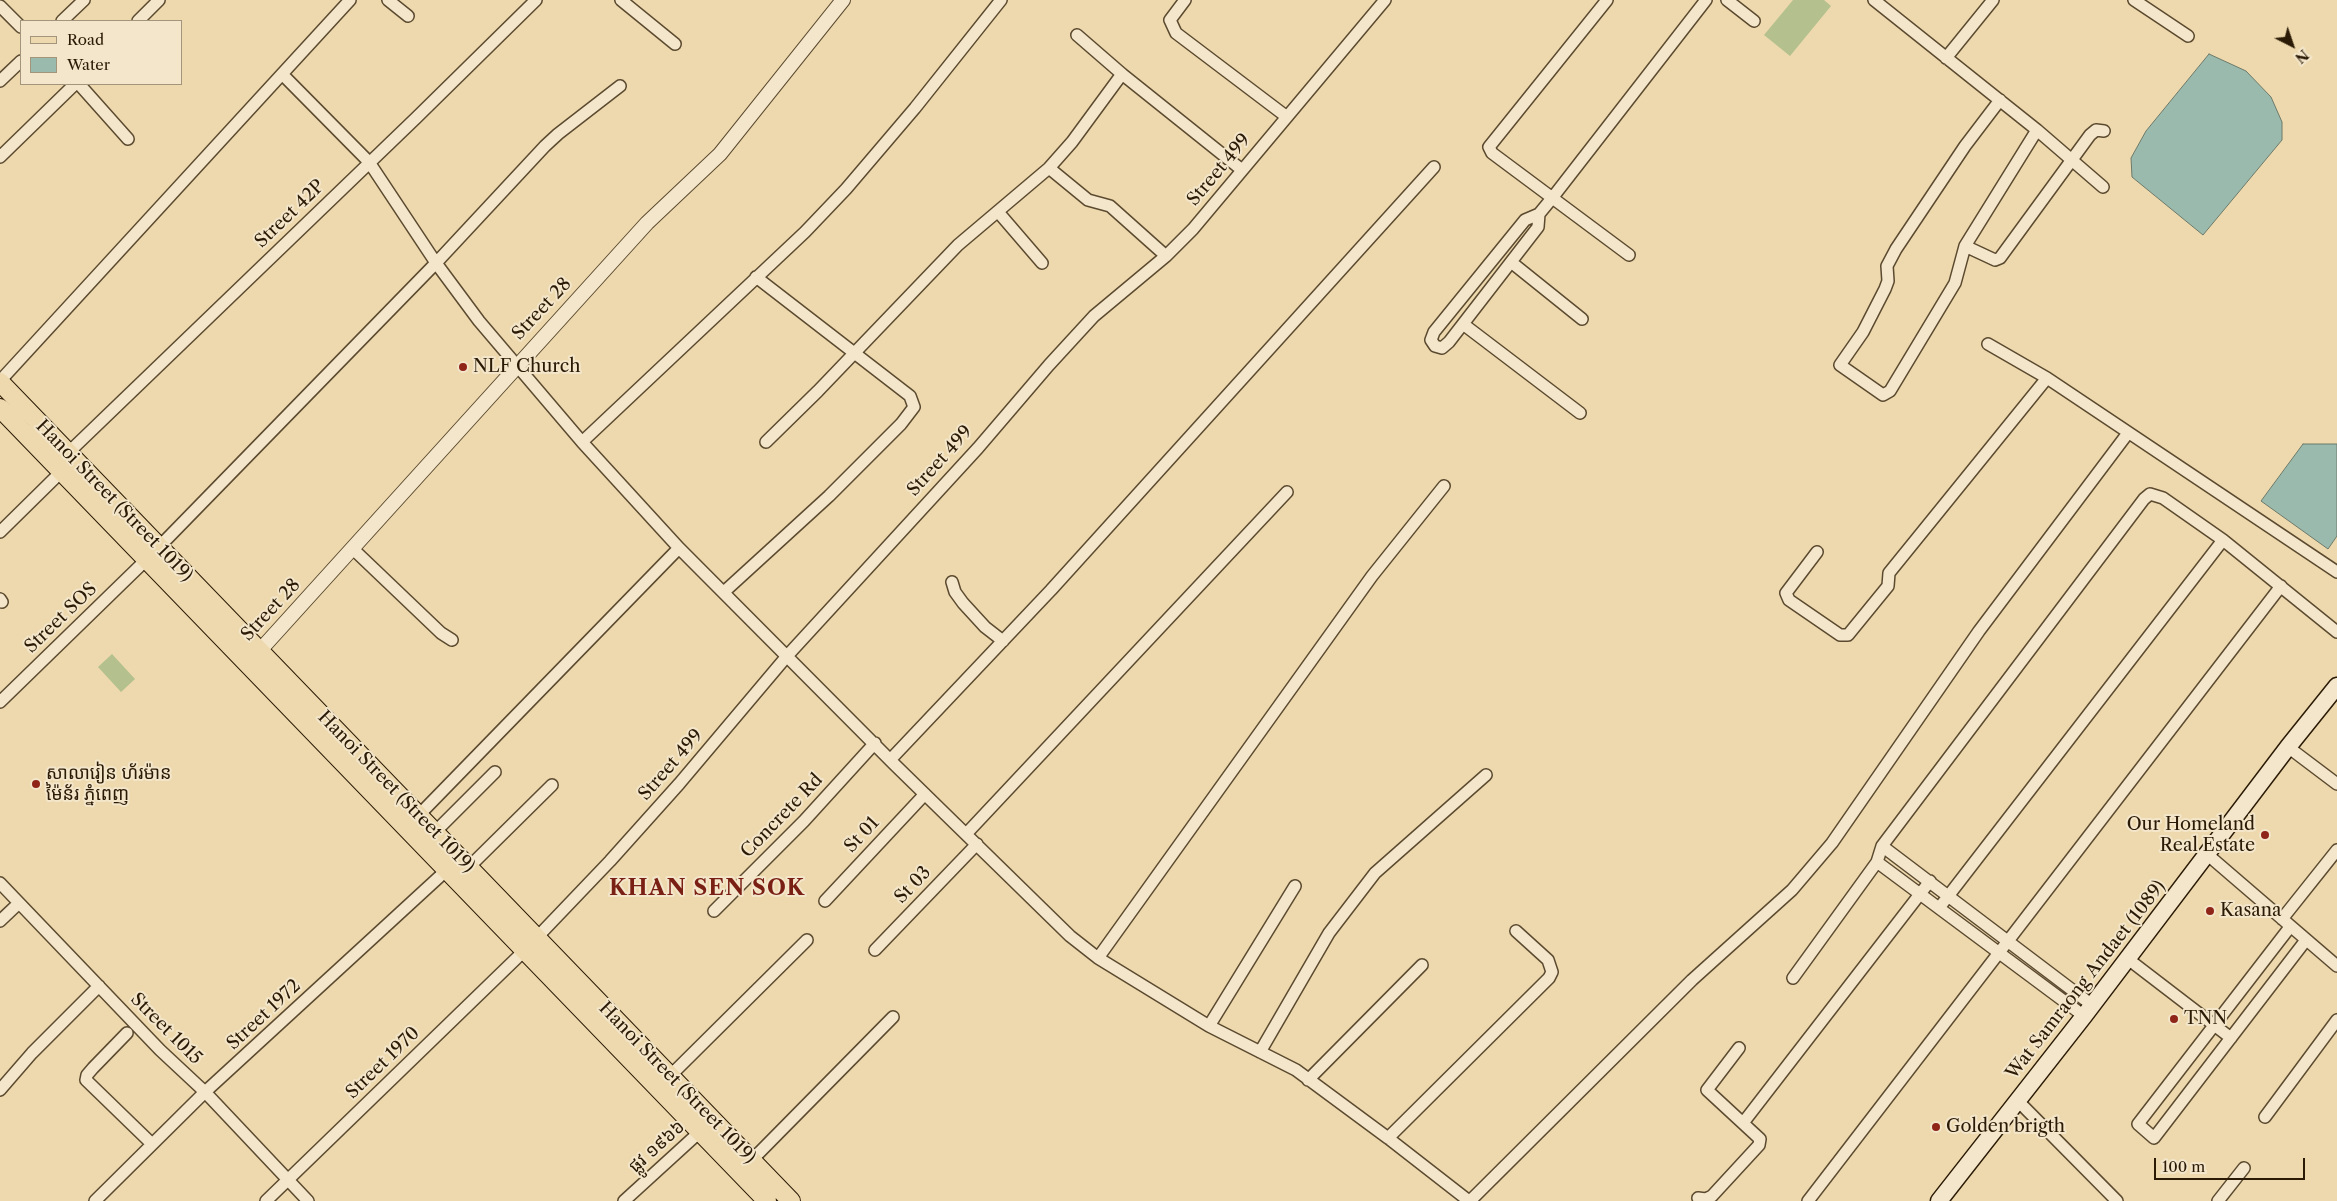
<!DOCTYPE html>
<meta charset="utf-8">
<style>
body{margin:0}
#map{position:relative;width:2337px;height:1201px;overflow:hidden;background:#edd9ad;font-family:"Libre Caslon Text",serif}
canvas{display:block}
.legend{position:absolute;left:20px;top:20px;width:162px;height:65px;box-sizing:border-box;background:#f3e6ca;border:1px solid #a3947c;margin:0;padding:6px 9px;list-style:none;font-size:15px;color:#2b1a06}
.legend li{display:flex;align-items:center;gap:10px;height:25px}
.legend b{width:25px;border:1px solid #a3947c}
.north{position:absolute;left:2267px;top:20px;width:50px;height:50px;-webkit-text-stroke:4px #f3e6ca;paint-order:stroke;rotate:139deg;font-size:14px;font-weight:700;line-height:20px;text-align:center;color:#2b1a06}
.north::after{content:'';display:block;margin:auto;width:18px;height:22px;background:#2b1a06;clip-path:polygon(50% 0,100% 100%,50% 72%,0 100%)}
.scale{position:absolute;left:2154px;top:1158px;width:151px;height:22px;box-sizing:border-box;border:2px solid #2b1a06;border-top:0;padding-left:6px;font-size:15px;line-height:18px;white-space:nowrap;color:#2b1a06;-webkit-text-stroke:4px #f3e6ca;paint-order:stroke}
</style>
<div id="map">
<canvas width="2337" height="1201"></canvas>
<ul class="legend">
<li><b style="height:6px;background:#edd9ad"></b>Road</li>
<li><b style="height:14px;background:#99baad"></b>Water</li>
</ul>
<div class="north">N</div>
<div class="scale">100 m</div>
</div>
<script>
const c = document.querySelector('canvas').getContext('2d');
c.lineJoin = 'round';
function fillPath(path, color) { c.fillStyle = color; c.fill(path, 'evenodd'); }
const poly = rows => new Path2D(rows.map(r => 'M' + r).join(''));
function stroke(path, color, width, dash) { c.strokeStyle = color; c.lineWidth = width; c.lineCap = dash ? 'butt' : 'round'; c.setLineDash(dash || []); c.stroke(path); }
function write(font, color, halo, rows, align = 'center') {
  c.font = font + ' "Libre Caslon Text","Noto Sans Khmer",serif'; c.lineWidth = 4; c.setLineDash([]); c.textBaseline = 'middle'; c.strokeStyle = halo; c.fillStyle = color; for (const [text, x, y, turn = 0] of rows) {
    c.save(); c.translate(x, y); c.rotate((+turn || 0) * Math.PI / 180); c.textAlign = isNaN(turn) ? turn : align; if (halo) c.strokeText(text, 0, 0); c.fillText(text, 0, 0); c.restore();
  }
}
fillPath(poly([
 [1793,0,1824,0,1831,6,1790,56,1764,35],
 [112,654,135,679,121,692,98,667]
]), '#b4c08d');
const water = poly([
 [2209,54,2246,71,2271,97,2282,122,2282,140,2203,235,2132,177,2131,158,2146,131,2209,54],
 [2303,444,2337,444,2337,536,2328,549,2261,501,2303,444]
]);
fillPath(water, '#99baad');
stroke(water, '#6d7a6a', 1);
const minor = poly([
 [388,0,408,16],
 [621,0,675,44],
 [1185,0,1170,20,1176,33,1287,117],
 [1607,0,1489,147,1492,153,1629,255],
 [1727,0,1754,21],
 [1874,0,2037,130,2103,187],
 [2134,0,2188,36],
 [0,6,21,27],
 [62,21,84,0],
 [138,21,159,0],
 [1077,35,1122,74],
 [1946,58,1993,0],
 [282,74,369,162,436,263,479,321,582,442,679,548,894,764,1070,936,1098,958,1209,1026,1296,1070,1388,1138,1469,1201],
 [0,81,21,61],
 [79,84,128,139],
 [2000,100,1965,146,1896,249,1887,266,1888,281,1885,289,1863,332,1840,365,1883,395,1890,391,1955,283,1965,246,2037,130],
 [0,157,75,84],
 [1049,168,1088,200,1110,206,1166,256],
 [999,213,1042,263],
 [1539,214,1538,227,1449,342,1442,348,1435,346,1431,340,1434,332,1525,220,1539,214,1553,197,1706,0],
 [1965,246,1995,260,2000,258,2090,135,2096,130,2104,131],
 [1511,262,1582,319],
 [1463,324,1580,413],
 [1988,344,2047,378,2337,572],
 [0,381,350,0],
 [582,442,805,232,846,189,915,108,1001,0],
 [766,442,818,391,958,245,1049,168,1072,142,1122,74,1242,170],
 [68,453,416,118,536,0],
 [0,532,61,472],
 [159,547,436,263,545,146,558,134,620,86],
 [353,549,441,633,452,640],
 [1817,552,1786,593,1789,600,1840,635,1848,635,1888,586,1889,573,2047,378],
 [952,582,955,592,963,603,985,627,1003,641],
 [725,591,829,496,901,424,914,407,910,396,756,277],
 [0,599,2,602],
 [0,702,146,560],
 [2288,747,2337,784],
 [890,760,1051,590,1434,167],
 [419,815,679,548],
 [435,832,495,772],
 [967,833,1287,492],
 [1882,846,2092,1005],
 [2208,855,2337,966],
 [1877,862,2084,1016],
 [464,872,552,785],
 [0,883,160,1050,205,1092,308,1201],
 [825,901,925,794],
 [1939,908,2223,540],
 [714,911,804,821,875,743],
 [2282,919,2337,850],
 [0,921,19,903],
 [2290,927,2138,1124,2154,1138,2306,940],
 [875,950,977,844],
 [1098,958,1372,576,1444,486],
 [2128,959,2231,1038],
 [1793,978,1877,862,1882,846,2144,499,2150,494,2163,498,2223,540,2337,632],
 [1209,1026,1295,886],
 [127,1033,93,1068,87,1075,86,1080,152,1144],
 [1260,1052,1329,933,1375,873,1486,775],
 [670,1076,807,940],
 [1308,1080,1422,965],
 [0,1090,32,1053,99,986],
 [2018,1101,2117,1201],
 [2265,1117,2337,1020],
 [1743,1123,1930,881],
 [1388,1138,1549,978,1552,972,1548,960,1516,931],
 [747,1165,893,1017],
 [1698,1198,1706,1199,1712,1196,1759,1145,1760,1139,1707,1090,1739,1048],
 [95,1201,205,1092,450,867],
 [266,1201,524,951,610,861,679,784,787,656,978,448,1049,365,1094,316,1166,256,1193,229,1385,0],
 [624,1201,704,1128],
 [1470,1201,1692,980,1792,890,1832,843,1979,631,2128,433],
 [1808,1201,2281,586],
 [2218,1201,2244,1168]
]);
const tertiary = poly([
 [254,657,647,223,720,154,843,0]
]);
const secondary = poly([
 [1939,1201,2084,1016,2288,747,2337,686]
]);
const primary = poly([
 [0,382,791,1201],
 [0,408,767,1201]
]);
stroke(minor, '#5c4a30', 14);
stroke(tertiary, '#5c4a30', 16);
stroke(secondary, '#2b1a06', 19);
stroke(primary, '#2b1a06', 20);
stroke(minor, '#f3e6ca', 11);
stroke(tertiary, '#f3e6ca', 14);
stroke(secondary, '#f3e6ca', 16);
stroke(primary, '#edd9ad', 18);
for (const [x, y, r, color] of [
 [463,367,5,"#8f2418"],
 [36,784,5,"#8f2418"],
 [2265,835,5,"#8f2418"],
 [2210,911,5,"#8f2418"],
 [2174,1019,5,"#8f2418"],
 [1936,1127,5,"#8f2418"]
]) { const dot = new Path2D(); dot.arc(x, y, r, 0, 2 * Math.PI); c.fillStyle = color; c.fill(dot); stroke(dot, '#f3e6ca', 2); }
write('18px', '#2b1a06', '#f3e6ca', [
 ["Street 499",1219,170,-50],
 ["Street 42P",290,214,-44],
 ["Street 28",542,309,-47],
 ["Street 499",940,461,-48],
 ["Hanoi Street (Street 1019)",114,501,46],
 ["Street 28",271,610,-47],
 ["Street SOS",61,618,-44],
 ["Street 499",671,765,-49],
 ["Hanoi Street (Street 1019)",396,792,46],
 ["Concrete Rd",782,816,-46],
 ["St 01",862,835,-47],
 ["St 03",913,885,-46],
 ["Wat Samraong Andaet (1089)",2086,980,-52],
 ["Street 1972",264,1015,-43],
 ["Street 1015",166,1029,45],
 ["Street 1970",383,1063,-44],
 ["Hanoi Street (Street 1019)",677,1083,46],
 ["ផ្លូវ ១៩៦៦",657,1147,-42]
]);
write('18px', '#2b1a06', '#f3e6ca', [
 ["NLF Church",473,367],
 ["សាលារៀន ហ័រម៉ាន",46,774],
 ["ម៉ៃន័រ ភ្នំពេញ",46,795],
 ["Our Homeland",2255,825,"right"],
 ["Real Estate",2255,846,"right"],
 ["Kasana",2220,911],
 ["TNN",2184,1019],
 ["Golden brigth",1946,1127]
], 'left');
c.letterSpacing = '1px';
write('bold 22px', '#7a1f14', '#f3e6ca', [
 ["KHAN SEN SOK",707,889]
]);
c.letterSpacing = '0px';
</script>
